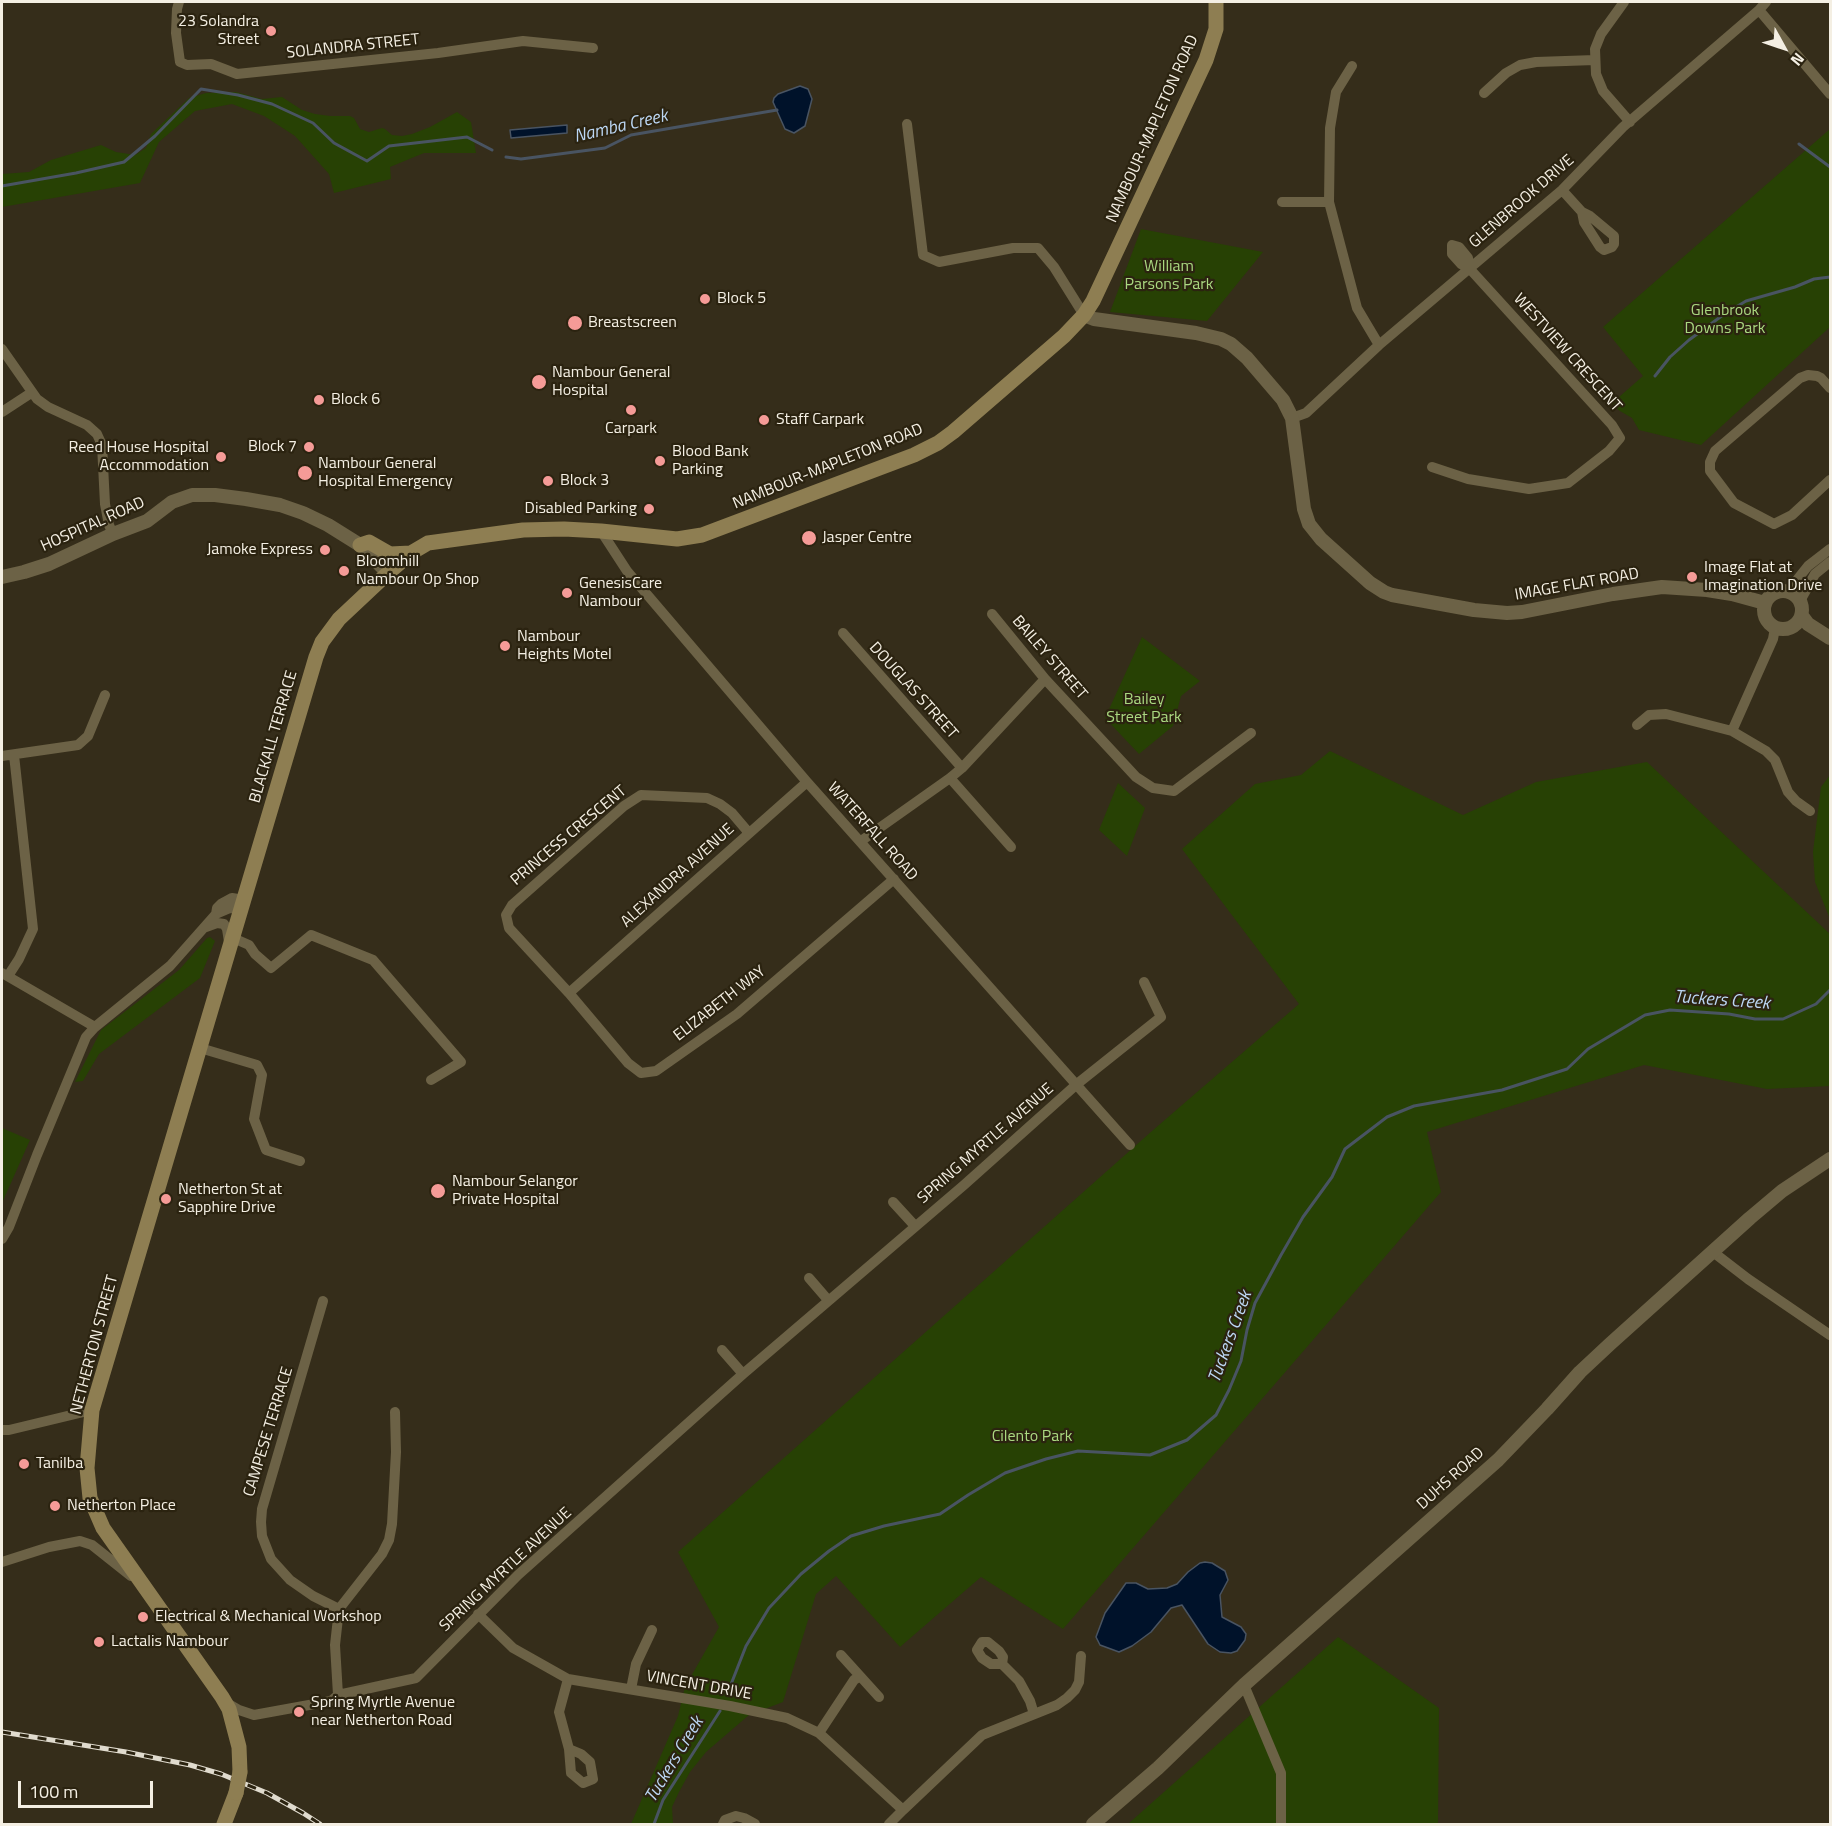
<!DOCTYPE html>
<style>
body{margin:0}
#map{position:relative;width:1832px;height:1826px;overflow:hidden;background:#352d1a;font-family:"Titillium Web",sans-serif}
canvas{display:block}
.frame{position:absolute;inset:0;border:3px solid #f4efe3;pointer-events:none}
.north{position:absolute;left:1754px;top:18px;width:60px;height:60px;-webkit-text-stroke:4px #2b2310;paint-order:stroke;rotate:130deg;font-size:16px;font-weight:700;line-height:24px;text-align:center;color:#f4efe3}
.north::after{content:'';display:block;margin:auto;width:21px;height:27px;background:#f4efe3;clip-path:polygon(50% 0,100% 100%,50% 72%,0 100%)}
.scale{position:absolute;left:18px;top:1781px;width:135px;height:27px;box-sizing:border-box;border:3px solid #f4efe3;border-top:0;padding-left:8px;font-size:18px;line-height:21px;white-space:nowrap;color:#f4efe3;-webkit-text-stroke:4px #2b2310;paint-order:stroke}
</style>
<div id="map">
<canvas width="1832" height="1826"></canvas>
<div class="frame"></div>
<div class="north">N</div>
<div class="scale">100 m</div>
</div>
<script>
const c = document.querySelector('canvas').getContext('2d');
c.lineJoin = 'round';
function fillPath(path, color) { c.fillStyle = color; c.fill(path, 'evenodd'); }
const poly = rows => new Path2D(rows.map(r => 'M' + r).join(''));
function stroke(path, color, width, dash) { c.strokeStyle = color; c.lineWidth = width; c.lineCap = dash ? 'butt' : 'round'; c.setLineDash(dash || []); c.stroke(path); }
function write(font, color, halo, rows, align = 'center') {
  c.font = font + ' "Titillium Web",sans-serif'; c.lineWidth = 4.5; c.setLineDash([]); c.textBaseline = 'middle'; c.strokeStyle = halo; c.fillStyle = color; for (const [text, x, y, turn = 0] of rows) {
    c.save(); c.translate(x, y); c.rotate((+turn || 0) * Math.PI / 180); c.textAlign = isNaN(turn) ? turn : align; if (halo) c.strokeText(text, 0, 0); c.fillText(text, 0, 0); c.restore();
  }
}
fillPath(poly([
 [236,92,262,99,282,97,302,110,315,114,330,116,350,116,354,118,360,129,369,132,382,128,385,129,392,135,402,136,412,134,430,127,457,112,471,122,476,153,424,153,390,167,391,179,334,193,329,174,295,136,264,116,232,104,195,111,159,142,140,183,2,207,2,174,29,172,51,160,101,145,116,152,135,155,146,148,151,134,189,98,206,93],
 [1830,129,1830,327,1701,445,1639,430,1632,418,1620,411,1611,404,1643,376,1603,327],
 [1141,229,1263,252,1207,321,1110,312],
 [1142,637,1200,681,1181,696,1173,726,1139,754,1105,718],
 [1330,751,1463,815,1536,782,1647,762,1830,934,1830,1086,1767,1089,1644,1065,1427,1132,1441,1192,1063,1629,981,1577,900,1647,836,1576,816,1594,783,1702,749,1715,706,1752,690,1772,679,1792,672,1807,673,1824,631,1824,678,1716,685,1687,719,1627,678,1552,1152,1131,1299,1004,1182,849,1255,784,1301,775],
 [1830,775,1830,919,1815,882,1813,852,1821,787],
 [1118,783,1145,808,1127,856,1099,830],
 [210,937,215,941,200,978,99,1054,83,1081,75,1082,101,1030,179,970,207,938],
 [2,1128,30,1140,2,1203],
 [1338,1637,1439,1708,1438,1824,1128,1824]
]), '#274104');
const water = poly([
 [800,86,808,89,812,99,805,126,794,133,785,129,773,102,774,98,778,94,800,86],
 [567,125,567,133,511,138,510,130,567,125],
 [1205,1562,1212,1563,1225,1571,1228,1580,1220,1595,1222,1617,1241,1627,1246,1634,1245,1640,1237,1651,1231,1653,1220,1652,1208,1644,1182,1605,1171,1608,1151,1632,1132,1646,1119,1652,1100,1645,1096,1637,1105,1613,1126,1583,1136,1583,1148,1589,1167,1588,1177,1584,1188,1572,1200,1563,1205,1562]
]);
fillPath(water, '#00122a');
stroke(water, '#495462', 1.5);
stroke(poly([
 [1799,144,1830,167],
 [506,157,521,159,605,148,631,135,777,110],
 [2,186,76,173,124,162,155,136,201,89,238,95,272,104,313,123,334,143,367,161,389,146,467,137,492,150],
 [1655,376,1670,357,1689,340,1723,315,1746,301,1795,287,1814,279,1830,277],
 [728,1692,746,1646,769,1608,801,1574,829,1551,851,1536,884,1526,940,1514,968,1495,1005,1473,1046,1459,1078,1451,1150,1455,1187,1440,1216,1415,1229,1390,1241,1361,1247,1330,1255,1303,1281,1255,1303,1217,1332,1177,1345,1149,1387,1117,1414,1106,1502,1090,1567,1069,1588,1049,1645,1015,1670,1010,1729,1014,1755,1019,1783,1019,1816,1004,1830,990],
 [654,1824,663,1800,720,1711]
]), '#495462', 3);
stroke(poly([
 [179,2,177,9,176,33,180,62,187,65,211,64,237,74,438,53,523,41,593,48],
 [1624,2,1601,34,1595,49,1596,74,1603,91,1630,122],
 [1759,10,1830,94],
 [1352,66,1336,92,1330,128,1329,202,1357,308,1379,345],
 [1484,93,1506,73,1520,65,1536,62,1595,60],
 [907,124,923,255,939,262,1013,248,1038,248,1054,267,1084,315],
 [1562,190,1582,212,1590,216,1614,236,1614,244,1612,247,1604,250,1600,247,1584,222,1582,212],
 [1282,202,1329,202],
 [2,349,37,399,48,407,87,425,97,434,102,445,105,504,109,525,113,534],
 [1830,388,1821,378,1817,376,1808,375,1800,378,1715,451,1710,462,1710,471,1734,503,1774,524,1792,515,1830,480],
 [2,412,31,393],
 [1292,418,1306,413,1379,345,1562,190,1623,127,1759,10,1766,2],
 [1432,467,1468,479,1529,489,1568,483,1609,451,1620,438,1612,425,1469,268,1461,264,1452,254,1452,245,1459,247,1468,258,1469,268],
 [601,531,627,571,807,782,1130,1145],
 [1788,591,1808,566,1830,549],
 [1800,601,1815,574,1830,562],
 [992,614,1045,679,1136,777,1153,788,1174,791,1251,733],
 [843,633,962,768],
 [1637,725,1649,715,1666,714,1732,731,1766,751,1775,760,1788,792,1796,801,1810,811],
 [1732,731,1773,639,1775,628],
 [2,756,78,745,88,736,105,695],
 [950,778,1011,847],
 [749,833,732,813,720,804,707,798,641,795,624,806,512,905,506,915,509,928,569,993,628,1063,641,1073,656,1071,737,1014,894,879],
 [861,841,950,778,962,768,1045,679],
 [216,914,230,908,242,909],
 [206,927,217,923,224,924,227,929,229,942],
 [233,938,249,945,255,954,271,968,311,935,373,960,461,1062,431,1080],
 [2,973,95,1027],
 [8,976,19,959,33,929,14,755],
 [569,993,807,782],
 [200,1048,257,1065,262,1075,254,1119,266,1150,300,1161],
 [893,1202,915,1226],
 [2,1239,9,1227,37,1155,86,1037,95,1027,170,966,216,914,217,908,221,904,232,898,244,900],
 [1713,1252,1748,1279,1830,1335],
 [809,1278,828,1300],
 [323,1301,262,1509,261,1522,262,1536,271,1559,290,1580,313,1596,339,1609],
 [722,1350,743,1374],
 [2,1430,9,1430,92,1410],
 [2,1562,49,1547,80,1541,92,1545,131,1576],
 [478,1614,513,1648,568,1679,730,1706,787,1718,819,1733,903,1810],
 [841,1655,860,1676],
 [1002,1664,1003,1657,999,1651,988,1642,982,1642,977,1650,982,1658,991,1664,1002,1664,1019,1681,1030,1701,1034,1714],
 [568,1679,559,1712,569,1749,581,1754,590,1762,593,1779,583,1783,571,1773,569,1749],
 [1244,1685,1281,1773,1281,1824],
 [631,1689,636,1664,652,1630],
 [338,1695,335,1645,339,1609,382,1554,389,1540,392,1524,396,1452,395,1412],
 [227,1703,239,1710,254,1715,331,1701,338,1695,416,1678,518,1575,743,1374,964,1185,1077,1084,1161,1017,1144,982],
 [819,1733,854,1680,860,1676,879,1697],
 [723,1824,725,1820,736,1816,744,1818,755,1824],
 [889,1824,903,1810,982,1735,1057,1705,1067,1698,1075,1690,1079,1682,1081,1656]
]), '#6c6246', 10);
stroke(poly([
 [1084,315,1094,319,1196,333,1221,339,1231,344,1247,358,1283,400,1292,418,1304,509,1309,524,1321,539,1370,583,1384,592,1392,595,1474,610,1507,613,1522,612,1613,594,1662,587,1707,590,1732,594,1765,603],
 [2,577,24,572,49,564,113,534,147,521,172,502,192,495,215,495,246,499,280,505,303,513,328,525,360,545,388,573],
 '1764 610a19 19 0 1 1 38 0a19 19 0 1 1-38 0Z',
 [1802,616,1808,624,1830,638],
 [1093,1824,1158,1768,1244,1685,1498,1460,1547,1409,1580,1372,1610,1344,1750,1218,1782,1191,1830,1159]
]), '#6c6246', 14);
stroke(poly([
 [360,545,369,542,390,554,411,553],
 [240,1772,239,1747,229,1709,222,1697,103,1528,90,1498,87,1468,92,1410,316,657,322,642,339,619,388,573,411,553,428,543,523,530,564,529,601,531,677,539,702,535,914,455,938,443,953,432,1064,336,1084,315,1093,301,1206,60,1216,29,1216,2],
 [224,1824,236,1793]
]), '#8e7e52', 15);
const rail = poly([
 [2,1732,126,1752,190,1765,221,1774,267,1793,303,1813,320,1824]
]);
stroke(rail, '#e0dbce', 5);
stroke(rail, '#2b2310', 3, [9]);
stroke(poly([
 [236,1793,240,1772]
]), '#8e7e52', 15);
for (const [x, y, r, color] of [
 [271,31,6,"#f59b97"],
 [705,299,6,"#f59b97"],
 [575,323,8,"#f59b97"],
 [539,382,8,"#f59b97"],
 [319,400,6,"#f59b97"],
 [631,410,6,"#f59b97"],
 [764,420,6,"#f59b97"],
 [309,447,6,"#f59b97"],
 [221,457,6,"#f59b97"],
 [660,461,6,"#f59b97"],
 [305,473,8,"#f59b97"],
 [548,481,6,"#f59b97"],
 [649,509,6,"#f59b97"],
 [809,538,8,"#f59b97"],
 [325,550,6,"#f59b97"],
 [344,571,6,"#f59b97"],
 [1692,577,6,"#f59b97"],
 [567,593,6,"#f59b97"],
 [505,646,6,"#f59b97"],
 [438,1191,8,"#f59b97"],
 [166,1199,6,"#f59b97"],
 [24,1464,6,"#f59b97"],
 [55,1506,6,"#f59b97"],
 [143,1617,6,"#f59b97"],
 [99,1642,6,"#f59b97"],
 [299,1712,6,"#f59b97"]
]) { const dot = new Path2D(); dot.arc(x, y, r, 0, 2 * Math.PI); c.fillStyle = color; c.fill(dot); stroke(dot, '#2b2310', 2); }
write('16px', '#f4efe3', '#2b2310', [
 ["23 Solandra",259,22,"right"],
 ["Street",259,40,"right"],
 ["Block 5",717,299],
 ["Breastscreen",588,323],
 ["Nambour General",552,373],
 ["Hospital",552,391],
 ["Block 6",331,400],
 ["Staff Carpark",776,420],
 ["Carpark",631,429,"center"],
 ["Block 7",297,447,"right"],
 ["Reed House Hospital",209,448,"right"],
 ["Accommodation",209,466,"right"],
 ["Blood Bank",672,452],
 ["Parking",672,470],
 ["Nambour General",318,464],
 ["Hospital Emergency",318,482],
 ["Block 3",560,481],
 ["Disabled Parking",637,509,"right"],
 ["Jasper Centre",822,538],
 ["Jamoke Express",313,550,"right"],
 ["Bloomhill",356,562],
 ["Nambour Op Shop",356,580],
 ["Image Flat at",1704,568],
 ["Imagination Drive",1704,586],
 ["GenesisCare",579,584],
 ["Nambour",579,602],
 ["Nambour",517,637],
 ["Heights Motel",517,655],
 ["Nambour Selangor",452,1182],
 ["Private Hospital",452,1200],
 ["Netherton St at",178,1190],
 ["Sapphire Drive",178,1208],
 ["Tanilba",36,1464],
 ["Netherton Place",67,1506],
 ["Electrical & Mechanical Workshop",155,1617],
 ["Lactalis Nambour",111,1642],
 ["Spring Myrtle Avenue",311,1703],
 ["near Netherton Road",311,1721]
], 'left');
write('16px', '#f4efe3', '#2b2310', [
 ["SOLANDRA STREET",353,47,-6],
 ["NAMBOUR-MAPLETON ROAD",1153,129,-66],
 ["GLENBROOK DRIVE",1522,202,-41],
 ["WESTVIEW CRESCENT",1567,353,48],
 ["NAMBOUR-MAPLETON ROAD",828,467,-22],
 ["HOSPITAL ROAD",93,525,-24],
 ["IMAGE FLAT ROAD",1577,585,-10],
 ["BAILEY STREET",1049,658,49],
 ["DOUGLAS STREET",913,691,48],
 ["BLACKALL TERRACE",274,737,-74],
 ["WATERFALL ROAD",872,832,48],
 ["PRINCESS CRESCENT",569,836,-40],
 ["ALEXANDRA AVENUE",678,876,-42],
 ["ELIZABETH WAY",720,1004,-38],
 ["SPRING MYRTLE AVENUE",986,1144,-41],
 ["NETHERTON STREET",95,1345,-75],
 ["CAMPESE TERRACE",269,1432,-73],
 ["DUHS ROAD",1451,1479,-42],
 ["SPRING MYRTLE AVENUE",506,1570,-43],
 ["VINCENT DRIVE",699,1686,10]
]);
write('16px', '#aad880', '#2b2310', [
 ["William",1169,267],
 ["Parsons Park",1169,285],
 ["Glenbrook",1725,311],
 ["Downs Park",1725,329],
 ["Bailey",1144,700],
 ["Street Park",1144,718],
 ["Cilento Park",1032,1437]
]);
write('italic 18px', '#bcd7f4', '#2b2310', [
 ["Namba Creek",621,127,-13],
 ["Tuckers Creek",1722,1001,4],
 ["Tuckers Creek",1231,1337,-70],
 ["Tuckers Creek",675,1760,-59]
]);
</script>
